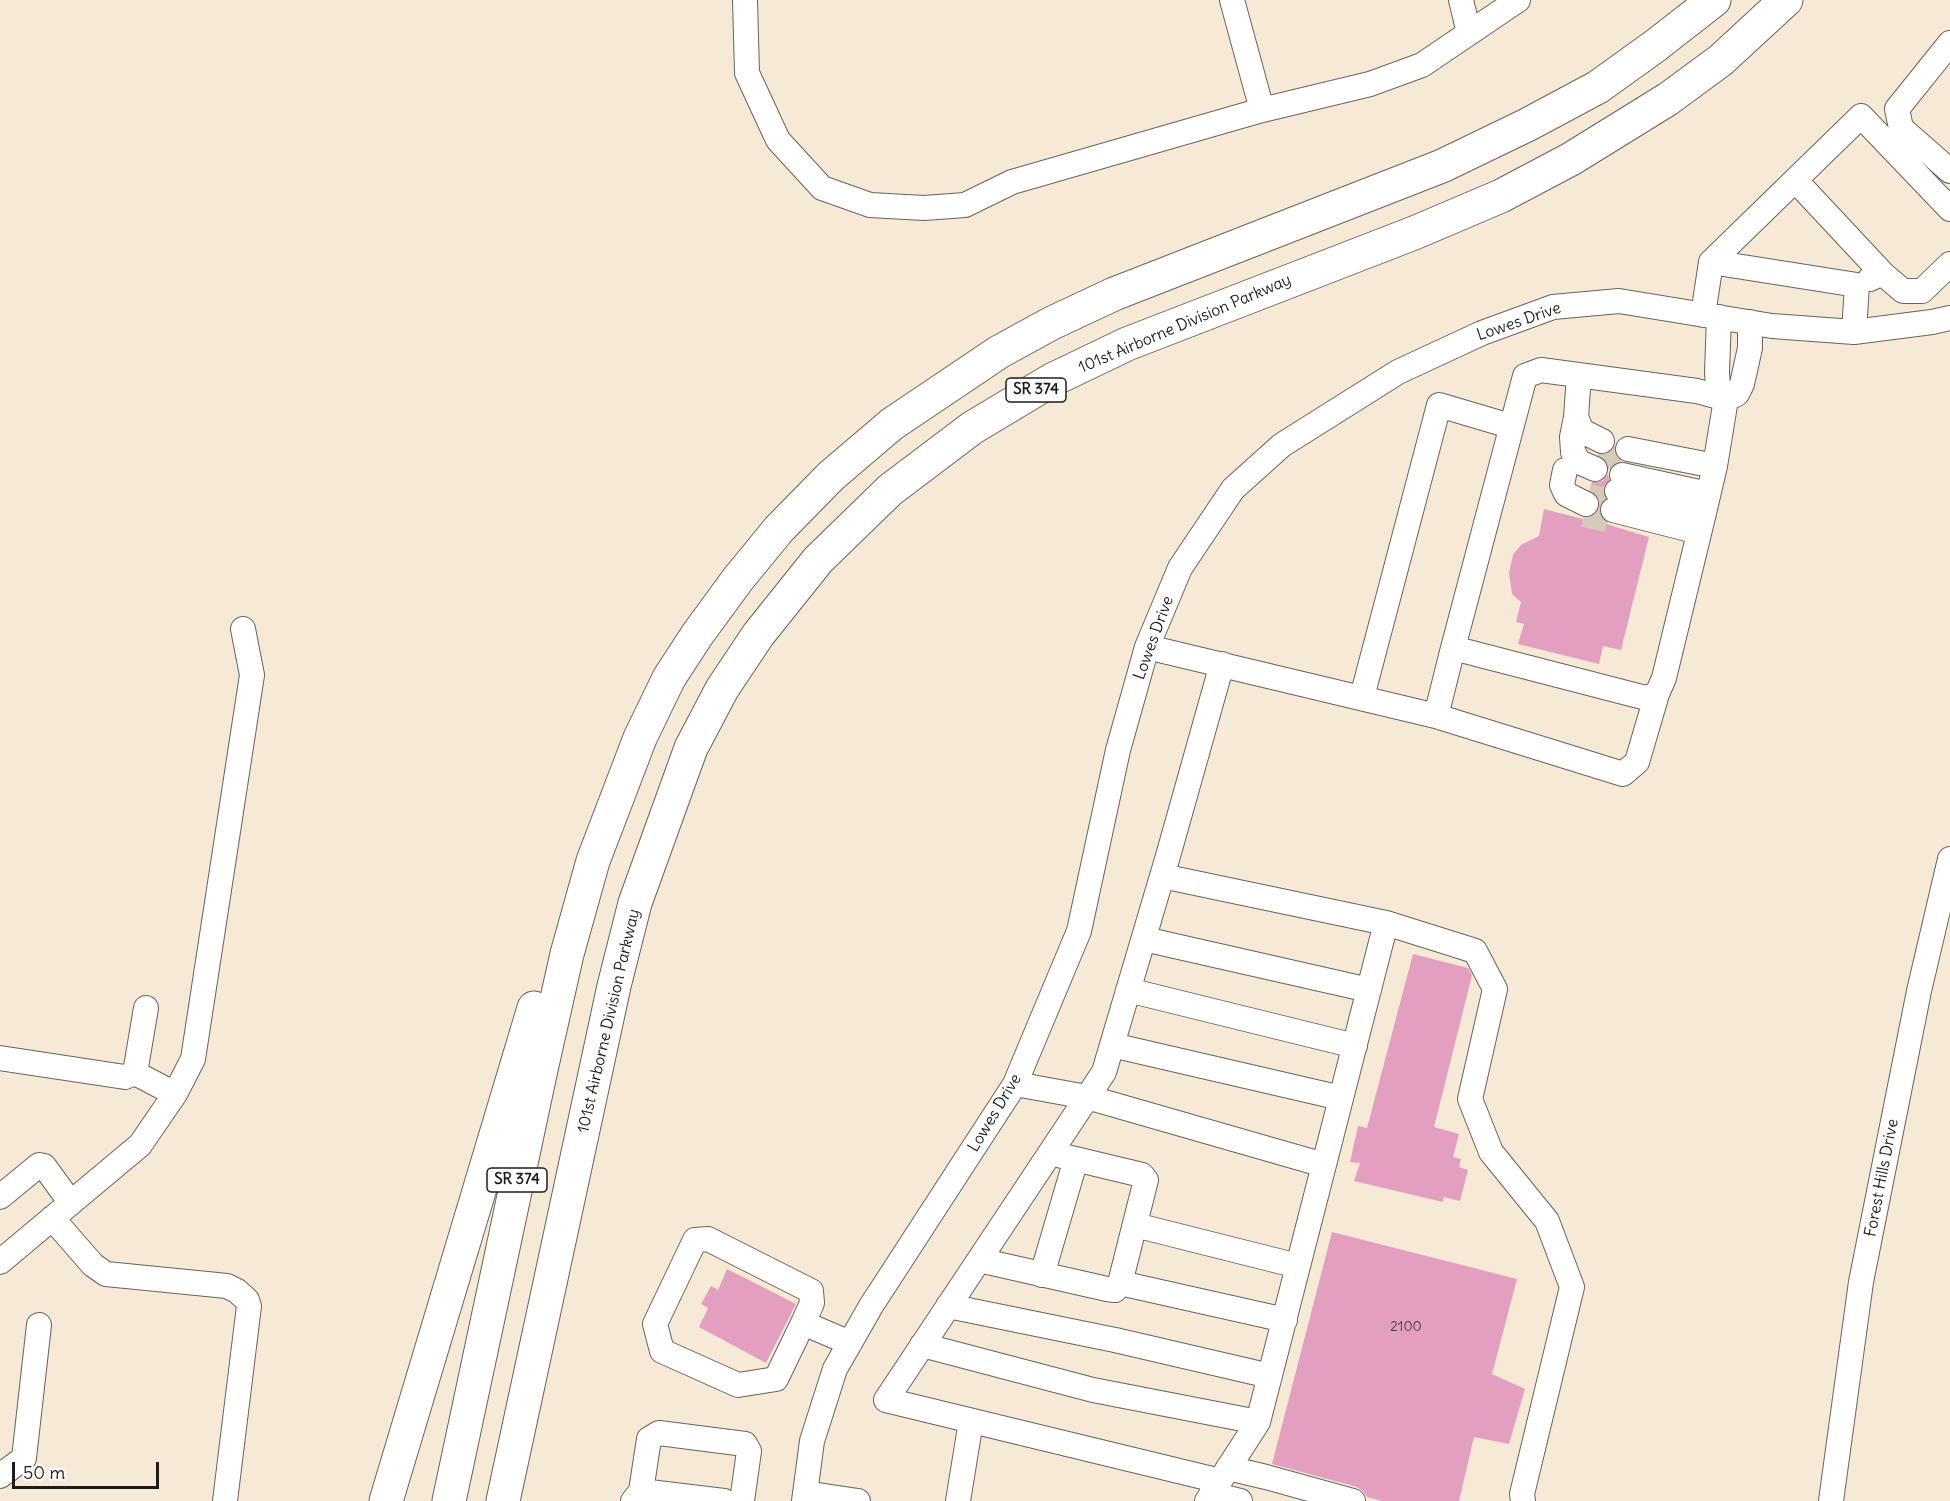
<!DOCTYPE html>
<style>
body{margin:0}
#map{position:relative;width:1950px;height:1501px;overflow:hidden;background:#f6e9d5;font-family:Delius,sans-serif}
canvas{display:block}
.scale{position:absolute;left:12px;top:1462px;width:147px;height:27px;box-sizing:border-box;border:3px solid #1c1c1c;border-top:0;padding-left:8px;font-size:18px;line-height:21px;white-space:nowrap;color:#1c1c1c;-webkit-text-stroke:4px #fff;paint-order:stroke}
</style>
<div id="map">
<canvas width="1950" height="1501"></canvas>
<div class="scale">50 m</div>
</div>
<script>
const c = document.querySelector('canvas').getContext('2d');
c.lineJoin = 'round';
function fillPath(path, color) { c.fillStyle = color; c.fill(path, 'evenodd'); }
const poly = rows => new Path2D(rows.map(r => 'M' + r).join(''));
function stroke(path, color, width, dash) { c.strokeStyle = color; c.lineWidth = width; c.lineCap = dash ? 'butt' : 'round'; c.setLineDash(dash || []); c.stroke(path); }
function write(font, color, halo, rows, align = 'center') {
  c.font = font + ' Delius,sans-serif'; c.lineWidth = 4.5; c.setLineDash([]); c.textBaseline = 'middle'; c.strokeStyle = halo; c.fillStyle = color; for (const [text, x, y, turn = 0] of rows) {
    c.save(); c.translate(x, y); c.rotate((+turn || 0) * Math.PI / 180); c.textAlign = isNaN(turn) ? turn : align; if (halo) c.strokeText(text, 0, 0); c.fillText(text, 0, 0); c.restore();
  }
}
fillPath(poly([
 [1608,474,1609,480,1603,488,1605,498,1600,505,1598,496,1590,490,1592,482,1603,481],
 [1544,509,1583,519,1593,516,1599,509,1603,520,1609,525,1649,537,1621,650,1603,646,1599,664,1518,644,1524,624,1516,622,1521,602,1512,594,1509,573,1513,555,1521,545,1539,536],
 [1413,954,1468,968,1472,975,1434,1127,1459,1134,1453,1157,1461,1159,1459,1167,1468,1170,1460,1201,1444,1197,1443,1202,1354,1181,1360,1163,1350,1162,1358,1126,1367,1128],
 [1332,1232,1517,1279,1492,1374,1525,1389,1509,1444,1474,1437,1459,1501,1382,1501,1367,1497,1363,1491,1357,1487,1272,1464],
 [727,1269,796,1304,766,1363,699,1327,708,1308,701,1304,711,1286,718,1290]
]), '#e29fbf');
stroke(poly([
 [1598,454,1625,461],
 [1588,496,1615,502],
 [1584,515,1610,521]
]), '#d5cab9', 24, [24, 12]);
const minor = poly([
 [745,0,747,73,778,140,822,188,870,205,924,208,965,205,1012,182,1262,110],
 [1232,0,1262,110,1370,84,1422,65,1518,0],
 [1461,0,1469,33],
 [1950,43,1897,109,1901,128,1950,171],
 [1796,181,1882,273],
 [1711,262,1861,116,1950,209],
 [1870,279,1882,273,1903,291,1922,291,1950,264],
 [1703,315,1711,262,1857,285,1854,332],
 [1579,375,1576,417,1582,431,1602,441],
 [1576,417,1572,437,1573,452,1579,462,1595,469],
 [1628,449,1715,466],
 [1565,470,1562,485,1566,494,1586,504],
 [1622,475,1708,494],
 [1617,491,1704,513],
 [1613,510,1699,532],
 [1147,647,1436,716,1453,648,1646,698,1657,694,1664,678,1704,513,1715,466,1726,399,1718,386,1717,372,1719,317],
 [1453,648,1525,376,1541,370,1697,391,1726,399,1737,394,1742,384,1750,348,1750,322],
 [1362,697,1439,405,1510,426],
 [1436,716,1623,774,1637,762,1657,694],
 [1162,876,1386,923,1475,951,1495,989,1470,1099,1491,1152,1547,1221,1572,1287,1522,1494,1523,1501],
 [1144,939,1369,990],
 [1128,990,1355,1046],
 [146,1008,135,1073,175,1094],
 [1112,1045,1341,1098],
 [0,1058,125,1077,135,1073],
 [1015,1084,1087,1097,1324,1165],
 [0,1197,39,1165,44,1166,71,1203],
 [52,1218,93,1265,106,1274,227,1286,237,1291,247,1300,249,1306,225,1501],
 [1135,1225,1298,1266],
 [979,1260,1107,1289,1115,1290,1120,1283,1146,1180,1142,1175,1050,1153],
 [0,1262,140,1145,175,1094,193,1059,252,675,243,629],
 [1042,1275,1076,1159],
 [1120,1283,1285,1320],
 [948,1306,1115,1340,1270,1376],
 [803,1323,776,1379,738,1385,662,1351,655,1324,695,1240,708,1239,811,1291,812,1303,803,1323,850,1343],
 [922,1345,1093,1390,1258,1422],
 [1228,1468,1266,1477,1353,1501],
 [0,1476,24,1458,39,1325],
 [1220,1481,886,1400,1104,1072,1168,856,1222,664],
 [641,1491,649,1439,659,1433,745,1444,749,1451,742,1501],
 [805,1493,858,1501],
 [1211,1494,1240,1501],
 [633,1501,641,1491,724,1501],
 [804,1501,812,1441,835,1369,871,1306,1015,1084,1079,931,1118,750,1147,647,1180,568,1233,489,1282,445,1398,372,1482,333,1553,307,1619,301,1772,326,1854,332,1932,322,1950,318],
 [958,1501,971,1421],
 [1207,1501,1258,1422,1386,923],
 [1831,1501,1861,1282,1919,991,1950,859]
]);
const highway = poly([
 [386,1501,534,1008],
 [449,1501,540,1074,567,954,593,861,640,738,669,678,697,635,738,579,779,529,831,476,892,424,999,352,1052,323,1114,294,1442,166,1527,125,1598,87,1655,46,1714,0],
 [503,1501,614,986,635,903,691,748,722,689,758,635,818,560,890,490,972,428,1052,380,1127,344,1414,233,1501,196,1571,159,1668,99,1721,60,1786,0]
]);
stroke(minor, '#68645d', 26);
stroke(highway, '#68645d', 35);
stroke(minor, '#fff', 24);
stroke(highway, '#fff', 33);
write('14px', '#4e3d45', null, [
 ["2100",1406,1327]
]);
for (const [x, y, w] of [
 [1036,390,60],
 [517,1180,60]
]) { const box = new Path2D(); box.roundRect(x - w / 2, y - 12, w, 24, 4.5); c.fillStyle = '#fff'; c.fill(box); stroke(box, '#1c1c1c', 1.5); }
write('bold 15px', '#1c1c1c', null, [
 ["SR 374",1036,390],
 ["SR 374",517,1180]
]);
write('16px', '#1c1c1c', '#fff', [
 ["Lowes Drive",1519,322,-19],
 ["101st Airborne Division Parkway",1185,324,-23],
 ["Lowes Drive",1154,638,-70],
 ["101st Airborne Division Parkway",609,1021,-77],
 ["Lowes Drive",995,1113,-59],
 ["Forest Hills Drive",1882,1178,-79]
]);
</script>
